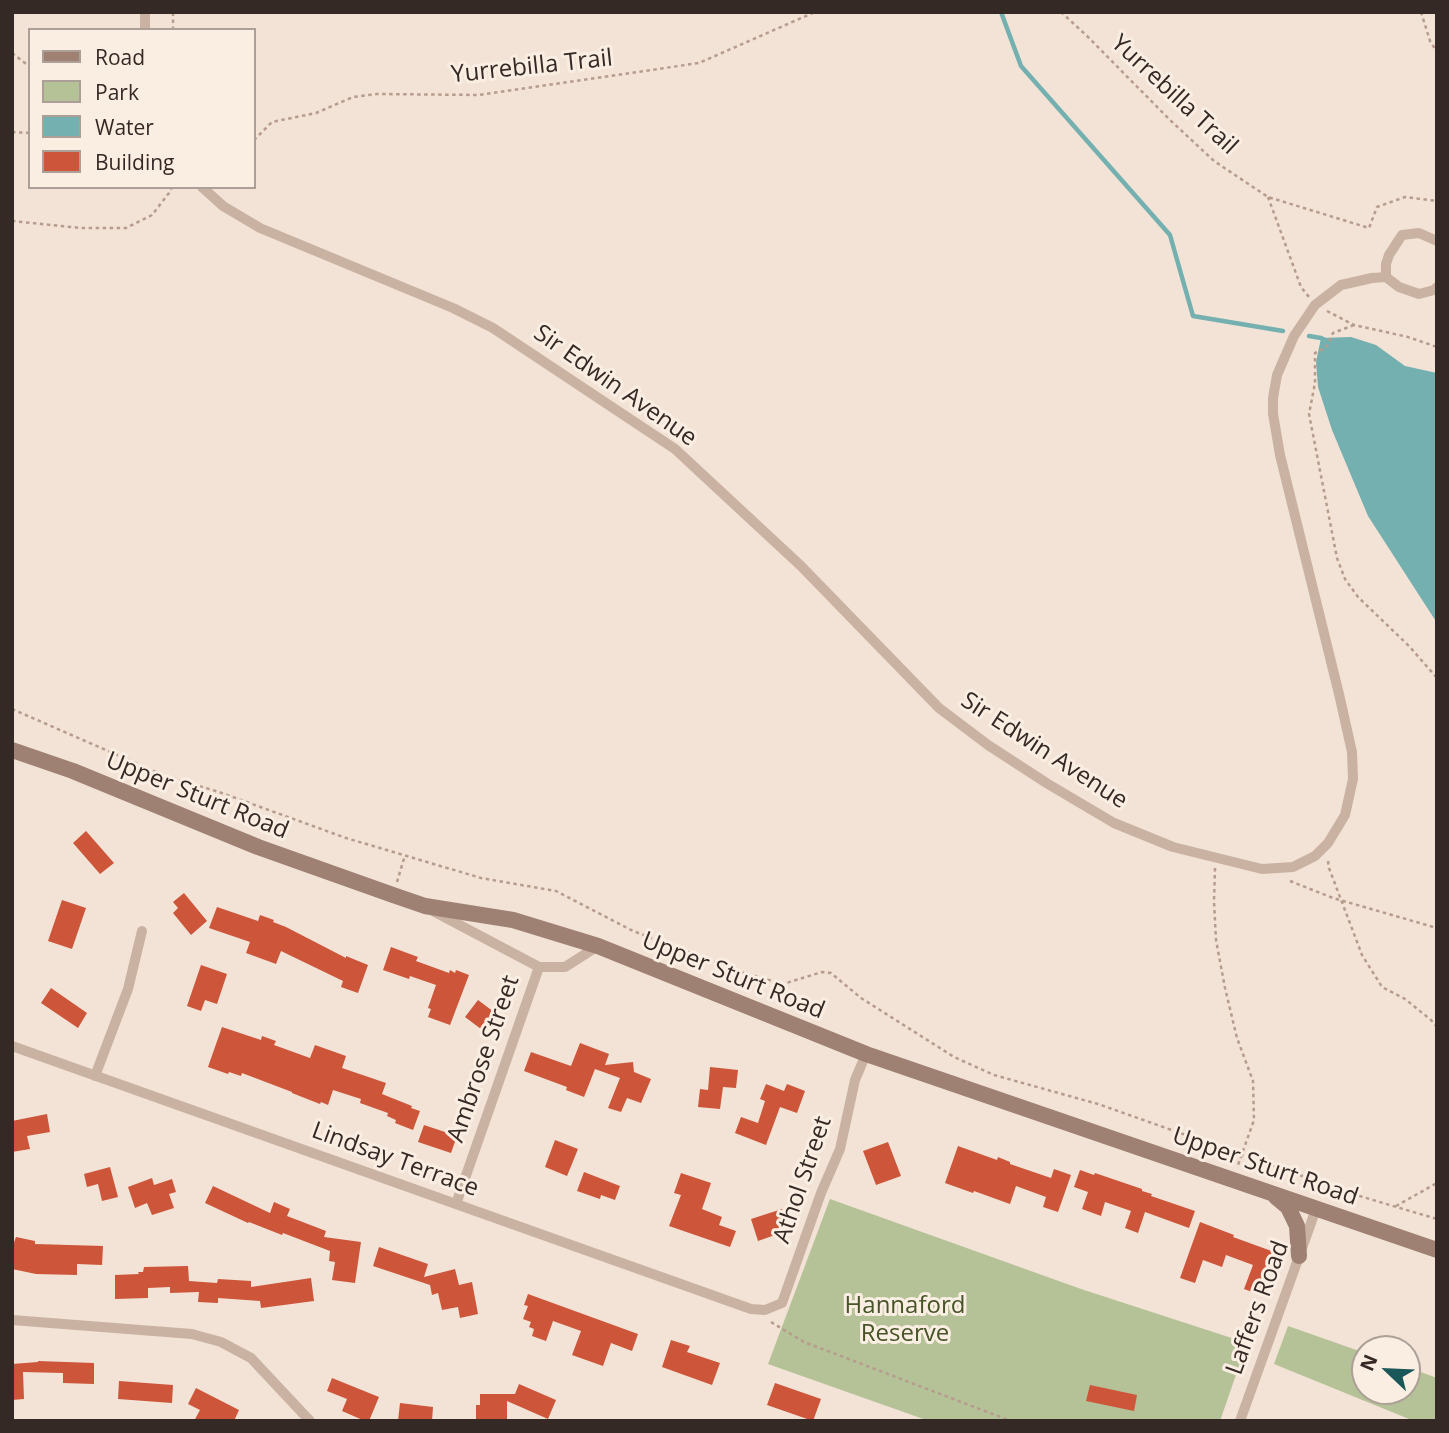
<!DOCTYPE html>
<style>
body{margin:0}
#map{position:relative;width:1449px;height:1433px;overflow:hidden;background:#f2e3d6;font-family:"Open Sans",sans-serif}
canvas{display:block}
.frame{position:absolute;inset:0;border:14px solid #352925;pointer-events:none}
.legend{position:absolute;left:28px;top:28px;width:228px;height:161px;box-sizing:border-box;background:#faeee3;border:2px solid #ab9f97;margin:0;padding:9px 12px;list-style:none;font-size:21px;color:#352925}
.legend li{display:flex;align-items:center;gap:14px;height:35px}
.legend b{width:35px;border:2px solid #ab9f97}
.north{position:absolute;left:1351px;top:1335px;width:70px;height:70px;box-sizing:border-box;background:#faeee3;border:2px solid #ab9f97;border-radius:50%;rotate:293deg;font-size:19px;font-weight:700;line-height:28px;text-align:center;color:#352925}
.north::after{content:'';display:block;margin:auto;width:24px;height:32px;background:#195758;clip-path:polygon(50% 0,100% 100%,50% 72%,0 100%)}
</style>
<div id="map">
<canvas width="1449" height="1433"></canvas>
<div class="frame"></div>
<ul class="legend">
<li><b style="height:9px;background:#9e8173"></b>Road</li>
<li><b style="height:19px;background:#b5c196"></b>Park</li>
<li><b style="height:19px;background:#74b0b0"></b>Water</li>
<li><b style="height:19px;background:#cd553a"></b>Building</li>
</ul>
<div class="north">N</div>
</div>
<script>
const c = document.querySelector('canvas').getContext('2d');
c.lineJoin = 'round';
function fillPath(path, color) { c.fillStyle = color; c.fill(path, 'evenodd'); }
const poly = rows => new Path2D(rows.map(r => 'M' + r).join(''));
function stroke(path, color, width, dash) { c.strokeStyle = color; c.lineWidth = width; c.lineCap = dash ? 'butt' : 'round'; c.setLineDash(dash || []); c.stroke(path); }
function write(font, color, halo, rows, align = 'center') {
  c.font = font + ' "Open Sans",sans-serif'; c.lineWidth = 6; c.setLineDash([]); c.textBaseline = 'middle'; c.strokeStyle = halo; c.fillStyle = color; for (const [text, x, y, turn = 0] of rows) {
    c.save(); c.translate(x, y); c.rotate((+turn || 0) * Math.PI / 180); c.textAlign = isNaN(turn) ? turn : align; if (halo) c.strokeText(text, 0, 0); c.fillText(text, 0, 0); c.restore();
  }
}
fillPath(poly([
 [830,1199,1081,1289,1247,1343,1220,1421,929,1421,768,1364],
 [1288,1326,1365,1353,1365,1391,1407,1391,1407,1367,1437,1378,1437,1421,1414,1421,1274,1364]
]), '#b5c196');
fillPath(poly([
 [1351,337,1376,345,1405,366,1437,373,1437,623,1368,516,1332,430,1318,387,1316,362,1321,338]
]), '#74b0b0');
stroke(poly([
 [1001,12,1021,66,1170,235,1193,316,1283,331],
 [1309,336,1321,338,1325,340]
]), '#74b0b0', 4.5);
fillPath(poly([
 [86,831,114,863,100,874,73,843],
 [184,893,207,921,191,935,173,913,178,908,173,902],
 [62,900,86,908,72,949,48,941],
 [217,907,258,921,260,915,274,920,273,922,286,927,346,958,346,956,368,965,358,993,341,987,343,981,281,951,276,964,246,953,250,942,209,928],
 [391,947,418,957,416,961,449,973,450,970,455,973,456,970,469,975,450,1025,428,1017,431,1009,428,1008,436,985,410,976,409,979,383,970],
 [201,965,227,974,217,1004,205,1000,201,1011,187,1006],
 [51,988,87,1013,78,1028,41,1003],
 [478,1000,498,1015,485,1032,465,1017],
 [222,1027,261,1040,262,1036,276,1041,274,1045,310,1058,315,1045,346,1056,342,1068,386,1083,382,1094,412,1106,411,1108,420,1111,413,1130,395,1123,396,1120,387,1116,388,1113,360,1103,361,1099,333,1090,328,1105,321,1102,320,1104,292,1093,292,1092,242,1073,241,1076,229,1072,228,1074,208,1067],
 [580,1043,609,1054,605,1065,633,1062,634,1072,651,1079,641,1103,627,1098,621,1112,608,1108,620,1078,595,1069,584,1097,566,1090,567,1087,524,1071,531,1052,571,1066],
 [710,1067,738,1070,736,1088,723,1087,720,1109,698,1107,700,1089,708,1090],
 [766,1084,784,1091,787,1084,805,1091,797,1113,780,1107,766,1145,735,1133,741,1117,758,1123,765,1101,760,1099],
 [47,1114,50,1132,27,1136,30,1149,12,1152,12,1121],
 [424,1125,457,1136,451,1153,418,1142],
 [555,1140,578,1149,567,1176,545,1167],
 [888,1142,901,1176,876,1185,863,1151],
 [958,1146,997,1160,998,1157,1010,1162,1010,1164,1051,1178,1054,1169,1071,1175,1058,1212,1043,1207,1046,1197,1016,1186,1010,1204,974,1191,973,1193,945,1183],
 [110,1167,118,1197,102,1201,98,1184,87,1187,84,1174],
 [1080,1170,1094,1175,1095,1173,1142,1189,1142,1191,1152,1194,1151,1196,1195,1211,1189,1228,1145,1212,1138,1233,1125,1228,1131,1211,1105,1202,1101,1216,1082,1209,1088,1192,1074,1187],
 [584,1172,620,1186,615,1200,601,1195,600,1199,577,1191],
 [681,1173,711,1183,702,1209,722,1217,719,1225,736,1231,730,1247,669,1226,681,1195,674,1193],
 [152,1178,154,1185,172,1179,176,1192,169,1194,174,1208,152,1215,147,1203,135,1208,128,1187],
 [213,1186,270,1213,274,1202,290,1209,287,1216,326,1231,324,1237,361,1242,355,1283,332,1280,335,1262,329,1261,330,1251,283,1233,282,1235,249,1222,248,1223,205,1203],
 [782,1209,789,1230,758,1241,751,1219],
 [1200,1222,1234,1235,1233,1237,1277,1253,1271,1270,1268,1269,1258,1294,1244,1289,1253,1265,1226,1255,1222,1267,1203,1260,1195,1283,1180,1278],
 [16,1237,35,1241,35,1244,103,1246,102,1265,77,1264,77,1275,36,1274,12,1269,12,1248],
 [379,1247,428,1264,424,1277,455,1269,459,1285,472,1282,478,1314,460,1318,458,1307,442,1310,438,1293,432,1295,430,1285,373,1266],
 [188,1266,189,1281,217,1283,218,1279,251,1281,251,1287,311,1278,314,1301,261,1308,260,1301,218,1298,218,1303,198,1302,199,1292,170,1293,170,1287,148,1288,148,1298,115,1299,115,1275,139,1274,138,1272,143,1272,144,1267],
 [528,1294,638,1334,632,1351,611,1343,603,1366,572,1355,581,1331,553,1321,546,1341,532,1336,534,1329,529,1327,531,1322,523,1319,528,1306,524,1305],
 [671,1340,690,1346,687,1352,720,1363,712,1385,662,1367],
 [38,1361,94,1363,94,1384,63,1383,63,1373,23,1372,24,1399,12,1400,12,1364,38,1362],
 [332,1378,379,1397,369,1421,365,1421,342,1411,347,1399,327,1391],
 [119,1381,173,1385,172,1403,118,1399],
 [775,1383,821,1399,813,1421,767,1405],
 [519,1384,556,1400,548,1419,507,1401,507,1421,476,1421,476,1405,480,1405,480,1394,515,1394],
 [1090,1385,1137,1395,1134,1411,1086,1401],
 [196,1388,239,1410,234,1421,194,1421,200,1410,188,1404],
 [400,1403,433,1407,432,1421,398,1421]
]), '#cd553a');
stroke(poly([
 [1061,12,1088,37,1169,119,1214,161,1268,197,1369,228,1377,207,1405,197,1437,201],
 [1421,12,1430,41,1437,52],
 [173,30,173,12],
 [12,53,30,67],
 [12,132,30,133],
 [254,140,272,122,316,113,353,97,377,94,479,95,699,63,815,12],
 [1268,197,1301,287,1309,297],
 [12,221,81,228,126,228,152,215,169,193,172,187],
 [1327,311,1354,325,1408,337,1437,347],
 [1354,325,1333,333,1326,348,1315,353,1315,383,1309,414,1337,558,1345,579,1358,597,1409,646,1437,678],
 [12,709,163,775,219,792,346,838,481,878,556,891,633,931,744,973,783,984,822,972,831,973,861,998,954,1057,994,1075,1098,1104,1356,1195,1437,1219],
 [1328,861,1329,868,1362,955,1382,987,1405,999,1431,1020,1437,1027],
 [1215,868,1214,901,1216,940,1225,988,1237,1038,1253,1081,1254,1120,1238,1165],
 [1290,881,1333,898,1437,928],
 [397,882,405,855],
 [1396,1206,1437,1183],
 [771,1322,804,1342,1011,1421]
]), '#b69c8c', 2.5, [3.5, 3.5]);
stroke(poly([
 [145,30,145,12],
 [202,187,223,206,260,228,453,308,493,328,675,449,801,566,939,708,988,745,1048,784,1114,823,1173,847,1262,869,1293,867,1315,856,1328,843,1345,815,1353,779,1352,752,1339,694,1280,455,1273,414,1273,398,1277,375,1294,336,1315,305,1341,285,1372,278,1386,277,1399,287,1419,294,1434,290,1437,287],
 [1386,277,1386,264,1389,255,1402,235,1419,233,1437,241],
 [433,911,539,967,456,1204],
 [539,967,565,967,598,946],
 [12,1046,751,1309,765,1310,782,1303,821,1193,840,1149,855,1080,866,1054],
 [95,1076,128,989,142,931],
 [12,1320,192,1334,221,1342,251,1358,310,1421],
 [1240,1421,1316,1209]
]), '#cab2a2', 10);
stroke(poly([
 [12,750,73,771,258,847,393,895,425,906,513,920,598,946,866,1054,1437,1250],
 [1276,1197,1288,1207,1297,1226,1299,1256]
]), '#9e8173', 16);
write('24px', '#352925', '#faeee3', [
 ["Yurrebilla Trail",532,67,-6],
 ["Yurrebilla Trail",1174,95,43],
 ["Sir Edwin Avenue",615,386,35],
 ["Sir Edwin Avenue",1044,751,33],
 ["Upper Sturt Road",197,796,22],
 ["Upper Sturt Road",733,976,22],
 ["Ambrose Street",484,1059,-71],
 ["Lindsay Terrace",395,1160,20],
 ["Upper Sturt Road",1265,1167,19],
 ["Athol Street",803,1180,-71],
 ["Laffers Road",1258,1308,-70]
]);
write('24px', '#465427', '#faeee3', [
 ["Hannaford",905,1306],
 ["Reserve",905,1334]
]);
</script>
